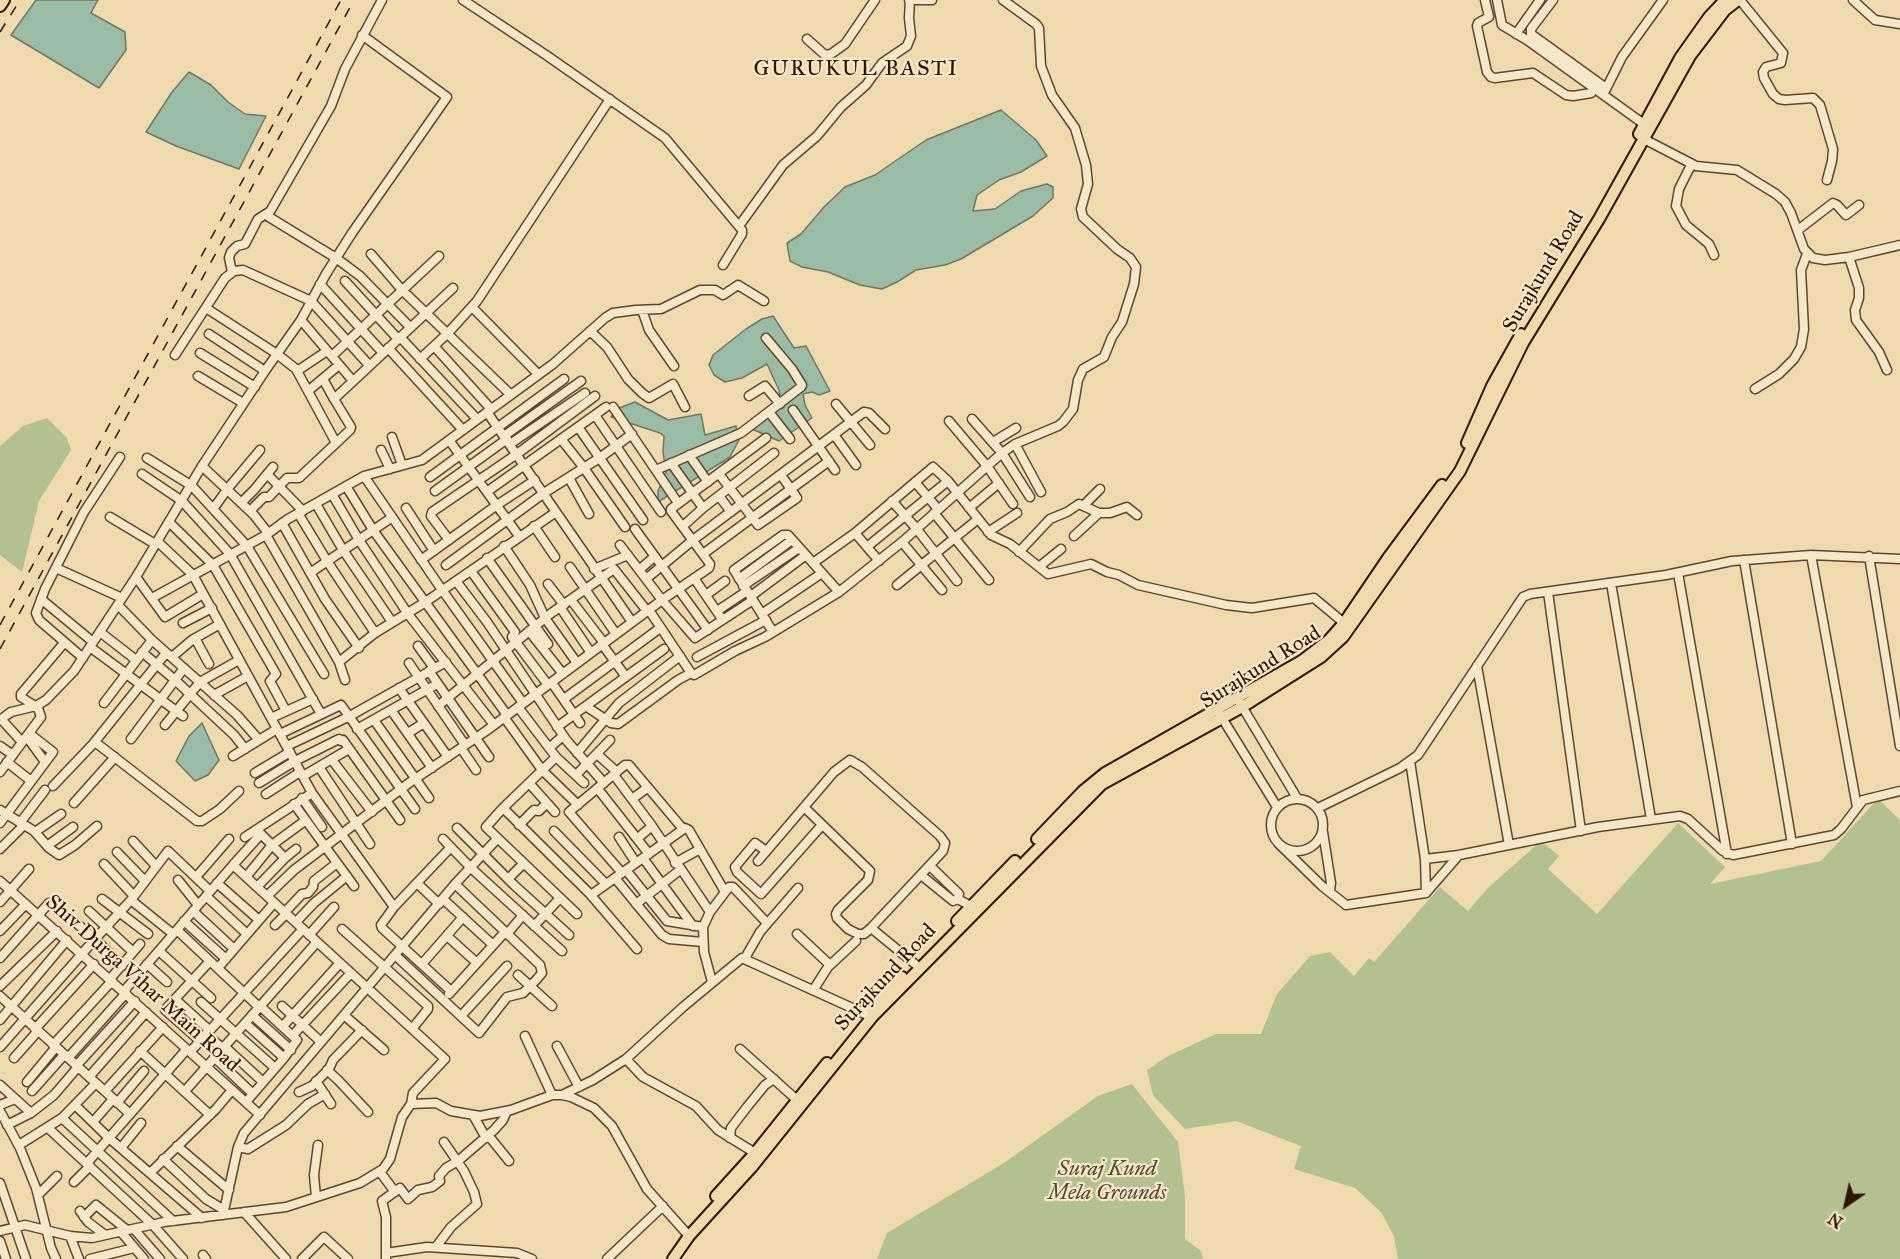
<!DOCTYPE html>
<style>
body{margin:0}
#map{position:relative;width:1900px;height:1259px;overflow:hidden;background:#efdaad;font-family:"IM FELL Great Primer",serif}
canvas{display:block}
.north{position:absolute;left:1816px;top:1175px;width:60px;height:60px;-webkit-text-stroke:4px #f5e7ca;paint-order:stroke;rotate:214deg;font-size:16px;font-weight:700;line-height:24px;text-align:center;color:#301403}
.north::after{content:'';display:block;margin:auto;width:21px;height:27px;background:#301403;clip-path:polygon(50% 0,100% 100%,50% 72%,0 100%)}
</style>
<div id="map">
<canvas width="1900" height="1259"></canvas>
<div class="north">N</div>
</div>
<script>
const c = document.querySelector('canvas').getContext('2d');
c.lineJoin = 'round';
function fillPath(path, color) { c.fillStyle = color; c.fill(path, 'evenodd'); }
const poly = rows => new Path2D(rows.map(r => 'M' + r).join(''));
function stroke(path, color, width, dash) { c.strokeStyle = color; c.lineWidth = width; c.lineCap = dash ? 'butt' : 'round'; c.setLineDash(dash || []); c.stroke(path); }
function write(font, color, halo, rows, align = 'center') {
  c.font = font + ' "IM FELL Great Primer",serif'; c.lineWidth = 4.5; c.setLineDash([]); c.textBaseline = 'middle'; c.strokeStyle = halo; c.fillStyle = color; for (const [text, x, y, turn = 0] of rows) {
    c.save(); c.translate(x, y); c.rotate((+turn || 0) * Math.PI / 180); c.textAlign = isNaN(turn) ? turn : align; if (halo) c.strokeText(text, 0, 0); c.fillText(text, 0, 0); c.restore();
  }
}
fillPath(poly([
 [47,418,67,438,71,450,39,501,22,572,0,555,0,446,23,426],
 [1878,799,1900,820,1900,1259,1398,1259,1394,1236,1381,1212,1355,1188,1294,1169,1301,1146,1236,1121,1185,1129,1153,1095,1147,1070,1168,1056,1216,1034,1261,1034,1277,994,1310,956,1330,952,1354,976,1369,958,1374,962,1440,887,1468,911,1489,887,1541,841,1559,856,1548,869,1597,914,1678,823,1725,867,1710,884,1821,861],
 [1132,1084,1178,1142,1185,1196,1185,1239,1201,1251,1203,1259,877,1259,887,1233,1004,1163,1098,1096]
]), '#b2c18f');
const water = poly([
 [36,0,98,0,91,13,125,32,126,50,99,88,11,35,36,0],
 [189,72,211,85,228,102,245,114,266,116,239,169,176,146,146,132,172,92,189,72],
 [1001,110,1036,140,1047,156,1021,172,999,180,977,195,973,211,995,209,1021,191,1047,184,1053,187,1053,198,1033,216,961,259,945,265,916,270,897,282,882,289,860,285,828,272,802,267,790,261,787,243,801,234,824,207,845,187,875,175,926,140,1001,110],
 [773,316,794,348,806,346,830,391,819,395,812,392,803,394,805,405,812,418,779,441,752,429,759,422,781,405,779,390,767,364,742,378,725,382,714,375,709,365,713,355,746,329,762,319,773,316],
 [635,402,668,420,701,414,705,435,736,426,739,440,730,457,658,502,658,491,666,473,663,452,664,436,660,433,611,417,619,408,635,402],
 [202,723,219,760,208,775,195,781,176,761,189,736,202,723]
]);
fillPath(water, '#9abba6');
stroke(water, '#707865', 1.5);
const minor = poly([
 [382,0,345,69,331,106,268,215,269,217,336,258,360,276,410,327],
 [463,0,546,55,665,138,742,230,742,234,723,265],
 [909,0,932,0],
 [1485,0,1489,17,1478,23,1477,26,1487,72,1491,77,1495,78,1533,73,1566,95,1573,96,1591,93],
 [1497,0,1502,25,1527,40,1648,127],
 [1553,0,1531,29,1531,34,1606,88],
 [1740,0,1783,53,1781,63,1766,67,1763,72,1764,78,1773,94,1779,99,1785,100,1813,98,1820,105,1833,149,1832,161,1827,180],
 [1853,0,1875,20,1900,24],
 [1516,34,1540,0],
 [807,39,825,55,831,54,845,44,875,0],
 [1605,91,1622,57,1663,0],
 [1644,139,1696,166,1737,170,1776,194,1785,202,1791,213,1804,249,1813,258,1825,260,1849,257,1900,245],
 [1691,165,1679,189,1676,206,1686,225,1709,244,1714,255],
 [739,226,783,165,817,136,841,107,866,85,882,63,907,46,911,36,909,18,910,0],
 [1798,230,1833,203,1837,205,1846,215,1859,205],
 [371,254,402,290,510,394],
 [1849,257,1859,288,1859,298,1855,310,1856,320,1879,352,1887,370],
 [232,272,229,258,231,252,237,246,245,244,258,219,269,212],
 [345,281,398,339],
 [320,284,383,353],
 [472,307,538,374],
 [206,308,277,354,296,369,336,443],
 [642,310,649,330,674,366],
 [590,331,607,347,628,379,642,393,649,398,673,384,685,407],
 [209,334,265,371],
 [400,337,477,419],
 [434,346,491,409],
 [388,348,463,430],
 [200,353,255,387],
 [175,355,225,278,234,271,243,270,311,301,369,365],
 [332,356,439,256],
 [420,359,448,333,477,301,610,99],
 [297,371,327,351],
 [198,376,243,403],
 [323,379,334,399],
 [353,381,301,320,326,274,352,233,447,97,362,35],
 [1755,389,1779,374,1794,359,1801,347,1804,329,1801,270,1807,254],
 [308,391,339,365],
 [749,396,765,386,780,404],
 [836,404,870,445],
 [613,407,678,503],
 [793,410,835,470],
 [487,412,632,622],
 [769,412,790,439],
 [595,415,661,512],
 [972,419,1002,453,1030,497],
 [949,421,987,466,1013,504],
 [578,427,643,520],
 [504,436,581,381],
 [835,436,856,465],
 [392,437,402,465],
 [561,439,584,468,625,527],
 [449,440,519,536],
 [993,442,1016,428],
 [510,444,585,393],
 [1015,444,1041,492],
 [381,450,390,469],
 [689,455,708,482],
 [147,458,192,486,247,546,324,674],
 [671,463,703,508],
 [202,466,254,515,268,533],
 [656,470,741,433,801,387,802,385,792,369,766,338],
 [142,474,182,501,230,554,321,714],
 [267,474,303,511],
 [719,474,758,525,797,498,781,475],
 [364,476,440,587,523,703],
 [430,477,564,379],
 [569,478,589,514],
 [915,482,938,509],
 [346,486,373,530,507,715],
 [435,491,507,439],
 [488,491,606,407],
 [332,494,359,540,408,614,494,725],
 [719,496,731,512],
 [892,501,916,528,957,581],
 [241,503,254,490,273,467],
 [316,504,343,550,392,622],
 [1084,505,1100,489],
 [406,508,434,551],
 [969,508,999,483],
 [213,509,229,487,260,450],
 [250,511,264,497,269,497,287,478,299,478,350,430,351,427,334,399,453,288],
 [298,513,327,561,375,633],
 [934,513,989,580],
 [110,517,155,544],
 [169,522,213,565,276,674,270,681,286,711],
 [282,523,325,599,359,648],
 [534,526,555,557],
 [683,526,703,508,774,453],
 [635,529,708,630],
 [988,532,1017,513],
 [855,533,879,561],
 [266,535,339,662,345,680],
 [1074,536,1099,513],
 [449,540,431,516,432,512,517,454,595,396],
 [157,541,193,575,312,793,394,907],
 [902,542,942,590],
 [620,545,662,600,695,638,753,600],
 [504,546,530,585,545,618,577,663],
 [868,546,948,481],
 [1019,552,1050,519,1067,512,1079,504,1099,513,1110,513,1127,507,1137,515],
 [703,554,829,461],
 [1811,555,1857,807],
 [1869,556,1900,746],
 [487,558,548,644],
 [421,560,497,505,535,480],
 [1744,560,1792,844],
 [813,563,855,533,933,467,948,481,991,535,1010,544,1048,574,1091,564,1107,572,1119,575,1138,585,1226,605,1252,608,1314,598,1344,623],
 [446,565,544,493,601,457,632,434],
 [1040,566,1061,549],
 [570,567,616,634],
 [56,568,122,598],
 [594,569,628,555],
 [639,570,654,557],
 [471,571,515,632,512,637,548,685],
 [310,573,391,518],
 [1678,573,1727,854],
 [136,577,165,617,203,594],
 [694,578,722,619],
 [646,579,693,540,864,412,869,413,885,429],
 [739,579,792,540],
 [456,581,487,622,567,741,604,783],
 [1611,583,1651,819],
 [548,584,564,605],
 [897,585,978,519],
 [743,586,799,548],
 [1548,592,1581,831],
 [706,595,725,581],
 [751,596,806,555],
 [152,598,266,535,288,519,364,476,422,460,553,364,605,318,613,313,636,310,661,309,700,290,715,290,723,295,738,285,764,301],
 [41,599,93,642],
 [571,600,604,643],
 [118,605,152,640,237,715,259,740],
 [560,607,591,653],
 [649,610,691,673],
 [717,611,747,591],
 [763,613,822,573],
 [183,623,212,608],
 [529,631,563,674],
 [100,632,136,660],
 [773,632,734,570,783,535,788,535,839,592],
 [195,638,209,664],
 [602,644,626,677],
 [418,646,434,668],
 [90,647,183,716],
 [142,652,175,680,234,735,245,749],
 [172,657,192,640,220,624],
 [697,657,766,620],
 [83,658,39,620,36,613,45,589,84,512,120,457],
 [339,662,375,633,424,603,556,512],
 [409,663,465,745],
 [1477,666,1509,845],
 [429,671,489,757],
 [552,683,580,723],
 [399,688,448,757],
 [214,695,248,676],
 [564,699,660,628],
 [104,703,152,640],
 [1240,703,1297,798],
 [438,706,550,614,614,569,647,611],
 [518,707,556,757,584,783],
 [587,707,611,723,618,724,678,680,691,673,694,675,735,651,765,637,839,592,902,542,1002,453,1015,444,1058,426,1063,422,1073,409,1078,380,1083,369,1104,357,1112,337,1122,322,1134,284,1136,267,1130,258,1117,249,1083,217,1081,209,1088,184,1086,165,1075,128,1052,95,1041,66,1039,28,1036,24,1003,0],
 [391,710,432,768],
 [1219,713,1277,807],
 [504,717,542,770,578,805],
 [271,718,313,699],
 [1,719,22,742],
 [0,720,11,712,36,706,46,700,74,671,136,577,202,466,265,371,301,320],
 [374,720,429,798],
 [165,725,200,682,239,660],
 [557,727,664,649],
 [357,729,437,684],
 [408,733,424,723],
 [280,734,341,705,415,809],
 [27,737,45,762],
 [131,739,184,668],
 [95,742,197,821,202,821,220,809,239,791],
 [0,746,13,755],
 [287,746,348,717,446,662],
 [461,748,476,770],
 [549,748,563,736],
 [577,753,619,703,680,656],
 [597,754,617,772],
 [233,756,277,729],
 [556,757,503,808,486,827,577,914],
 [332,760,372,812],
 [7,762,31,781],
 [319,767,370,844],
 [0,772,41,717,38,708,21,697,21,694,64,643],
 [255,773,290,752],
 [576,775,610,740],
 [614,775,652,826,710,912],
 [303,776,349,749],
 [259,783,295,761,339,739,341,741,343,740,400,820],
 [529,783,555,812],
 [53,786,93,744,166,653],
 [598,789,649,854],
 [266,794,300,772],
 [302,798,322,827],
 '1271 825a26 26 0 1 1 52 0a26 26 0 1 1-52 0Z',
 [632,799,647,788],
 [74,803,115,757],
 [294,804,354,886],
 [503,808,589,893,637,949],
 [1318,808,1400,768,1418,755,1519,603,1523,597,1530,594,1666,575,1732,561,1811,555,1900,559],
 [0,810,34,831,49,848,59,855,75,845,97,826],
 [0,823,53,752,30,734],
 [20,823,45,790],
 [519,825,534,810,539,811,547,803],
 [457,828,514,885,569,935],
 [258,831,285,858],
 [554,831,606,884],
 [35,832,61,814],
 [1323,832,1331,883,1330,890],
 [245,837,312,793],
 [619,837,636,863],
 [638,838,652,826],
 [443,839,471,868,562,951],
 [133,841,156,866],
 [1278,843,1322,886,1346,905,1426,893,1425,859,1410,761],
 [47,846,73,827],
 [451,847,394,907,381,925,382,928,451,991],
 [0,849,24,825],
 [766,851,755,843,735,867,737,872,761,894,822,825],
 [117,852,145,881],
 [643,858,693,926],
 [1425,859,1459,855,1598,827,1680,816,1688,819,1723,851,1733,855,1834,835,1841,829,1863,800,1900,791],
 [758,861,834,772,850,760,862,767,940,836,945,843,943,851,871,928,864,934,858,934,848,929,837,918,836,914,838,910,868,880,870,871,804,807],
 [675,863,700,849],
 [104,864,134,896],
 [233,865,261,834],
 [930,866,959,894,958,899],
 [626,870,667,921,703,927],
 [622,873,569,812,625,765,629,765,683,829],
 [921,875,953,901,958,899,974,908],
 [196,877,229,839],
 [246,877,272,845,306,820],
 [615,878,662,935,669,939,703,942],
 [508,879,523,864],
 [178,880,198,905],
 [0,881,260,1115],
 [217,883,259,920],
 [417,883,439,904],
 [257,887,285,858,296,849],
 [1426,893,1459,855],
 [591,895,685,828,689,830,725,892],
 [206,896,247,934],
 [267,896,294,870,409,783,486,731,662,600,709,568,710,564,671,511,671,509,766,438],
 [102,899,148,934],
 [443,899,493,945],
 [131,900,173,934],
 [0,902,29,869],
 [636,904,680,870],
 [89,911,133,952],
 [193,911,234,949],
 [285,912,302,894,308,893,313,887,314,881,337,863],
 [184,921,226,959],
 [75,922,95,939,131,900,168,851,210,891],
 [296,922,314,903,347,876],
 [275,925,286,914],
 [534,926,560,898],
 [871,928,915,964],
 [342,929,428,1006,428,1009,412,1029],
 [177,930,259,1007],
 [0,931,26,904],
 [507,934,523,915],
 [797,934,830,965],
 [309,935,334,907],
 [447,936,477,963],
 [159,951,211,998],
 [395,955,479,1033,507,997,523,993,537,979,542,973,540,965,455,884],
 [0,958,49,903],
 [745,958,760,932,798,888],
 [147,964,167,982],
 [422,964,463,917],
 [218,968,274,903],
 [518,975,552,1006],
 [110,979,140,944],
 [712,982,704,952,703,927,710,912,729,887,733,887,767,923],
 [0,986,57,931],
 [814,989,828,967,856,941],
 [124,991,233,865,445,1059,413,1093,411,1104],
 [449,994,505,932],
 [0,996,130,1114],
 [175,999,209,1030],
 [201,1002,275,1068],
 [260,1006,297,1040,284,1058],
 [282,1006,321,1042],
 [252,1015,291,1050],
 [344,1015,384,1050],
 [461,1016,507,966],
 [0,1020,67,940],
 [245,1023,284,1058,246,1102],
 [283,1026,340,963],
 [35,1029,94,964],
 [206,1034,222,1048],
 [293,1035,351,973],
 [525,1036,552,1095],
 [200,1041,165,1010,210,961],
 [53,1045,112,981],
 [224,1046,263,1082],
 [557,1046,579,1087],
 [0,1047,95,939,122,966],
 [740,1049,797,1100],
 [140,1051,210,1115],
 [190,1052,303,929],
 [214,1057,253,1094],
 [14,1058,38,1031],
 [68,1058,126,993],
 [626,1059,643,1077,696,1106,718,1130,755,1153],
 [76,1066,135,1001],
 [327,1070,338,1080,368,1112],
 [89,1077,146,1012],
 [316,1081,331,1104],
 [27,1082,56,1047],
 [0,1085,31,1113],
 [32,1091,64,1055],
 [105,1091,163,1027],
 [185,1091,317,942],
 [299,1092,312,1086,329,1069,333,1060,362,1030],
 [562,1095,593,1080,626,1059,683,1007,742,958,872,1017],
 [117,1103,144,1071],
 [0,1105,15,1099],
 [76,1106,109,1138,202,1218],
 [0,1111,20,1148,36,1188,51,1248,56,1259],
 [473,1115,486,1138],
 [62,1118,173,1221],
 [93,1122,113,1099],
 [7,1125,31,1113,54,1095,78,1067],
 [48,1128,153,1225,183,1259],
 [488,1135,509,1161],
 [730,1138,731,1128,747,1107,765,1085,774,1079],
 [19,1145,62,1118,96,1083],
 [177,1146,229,1190],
 [238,1147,248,1149,286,1125,308,1104,325,1094],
 [121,1148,141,1123],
 [163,1159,206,1199,224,1210],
 [87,1163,187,1049],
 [380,1172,395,1192],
 [150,1173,216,1109,232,1090],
 [74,1182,90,1166],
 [0,1183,26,1259],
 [38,1195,57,1176],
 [316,1197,314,1175,318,1145],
 [80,1211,88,1222,105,1235],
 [244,1212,286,1259],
 [223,1215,238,1147,244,1133,455,884,497,839],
 [84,1217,96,1205,127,1230],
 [134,1229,160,1259],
 [0,1231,25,1225,70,1236,92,1238,164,1222,286,1207,360,1183,383,1169,390,1159,402,1117,411,1104,436,1103,451,1111,480,1116,511,1110,552,1095,562,1095,571,1097,594,1108,612,1126,647,1189,689,1236],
 [121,1232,144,1259],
 [70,1236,79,1259],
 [0,1241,6,1259],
 [436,1247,451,1227,477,1204,474,1192,464,1171,444,1142],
 [386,1253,427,1247,517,1253,532,1259],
 [203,1255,206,1259],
 [90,1259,134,1248],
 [302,1259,324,1237,348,1259],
 [386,1259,386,1217,382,1201,400,1188,408,1199,418,1190,432,1187,440,1181,439,1176,446,1168,458,1161,494,1130,503,1120,507,1111],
 [607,1259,663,1206]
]);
const major = poly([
 [0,6,4,0],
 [1639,134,1680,58,1709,17,1725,0],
 [1467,443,1492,386,1521,334],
 [1037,839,1083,791,1105,773,1303,660,1329,640,1344,623,1388,558,1442,485],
 [957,921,1015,861],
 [871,1009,902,977],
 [716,1196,755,1153,827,1063],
 [673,1259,689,1236,751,1168,872,1017,1102,784,1242,707,1321,657,1343,637,1460,471,1523,343,1599,219,1690,56,1725,10,1738,0]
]);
stroke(minor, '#60462e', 11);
stroke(major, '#301403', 14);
stroke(minor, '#f5e7ca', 8);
stroke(major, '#efdaad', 10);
stroke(poly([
 [0,32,20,0],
 [0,625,341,0],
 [0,649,354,0]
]), '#301403', 1.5, [10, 10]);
write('21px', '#301403', '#f5e7ca', [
 ["Surajkund Road",1544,272,-59],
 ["Surajkund Road",1261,668,-32],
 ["Surajkund Road",886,978,-47],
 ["Shiv Durga Vihar Main Road",142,984,42]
]);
write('italic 21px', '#57482d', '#f5e7ca', [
 ["Suraj Kund",1107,1170],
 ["Mela Grounds",1107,1194]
]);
c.letterSpacing = '1.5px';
write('22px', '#301403', '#f5e7ca', [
 ["GURUKUL BASTI",856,70]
]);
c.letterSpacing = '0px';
</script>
